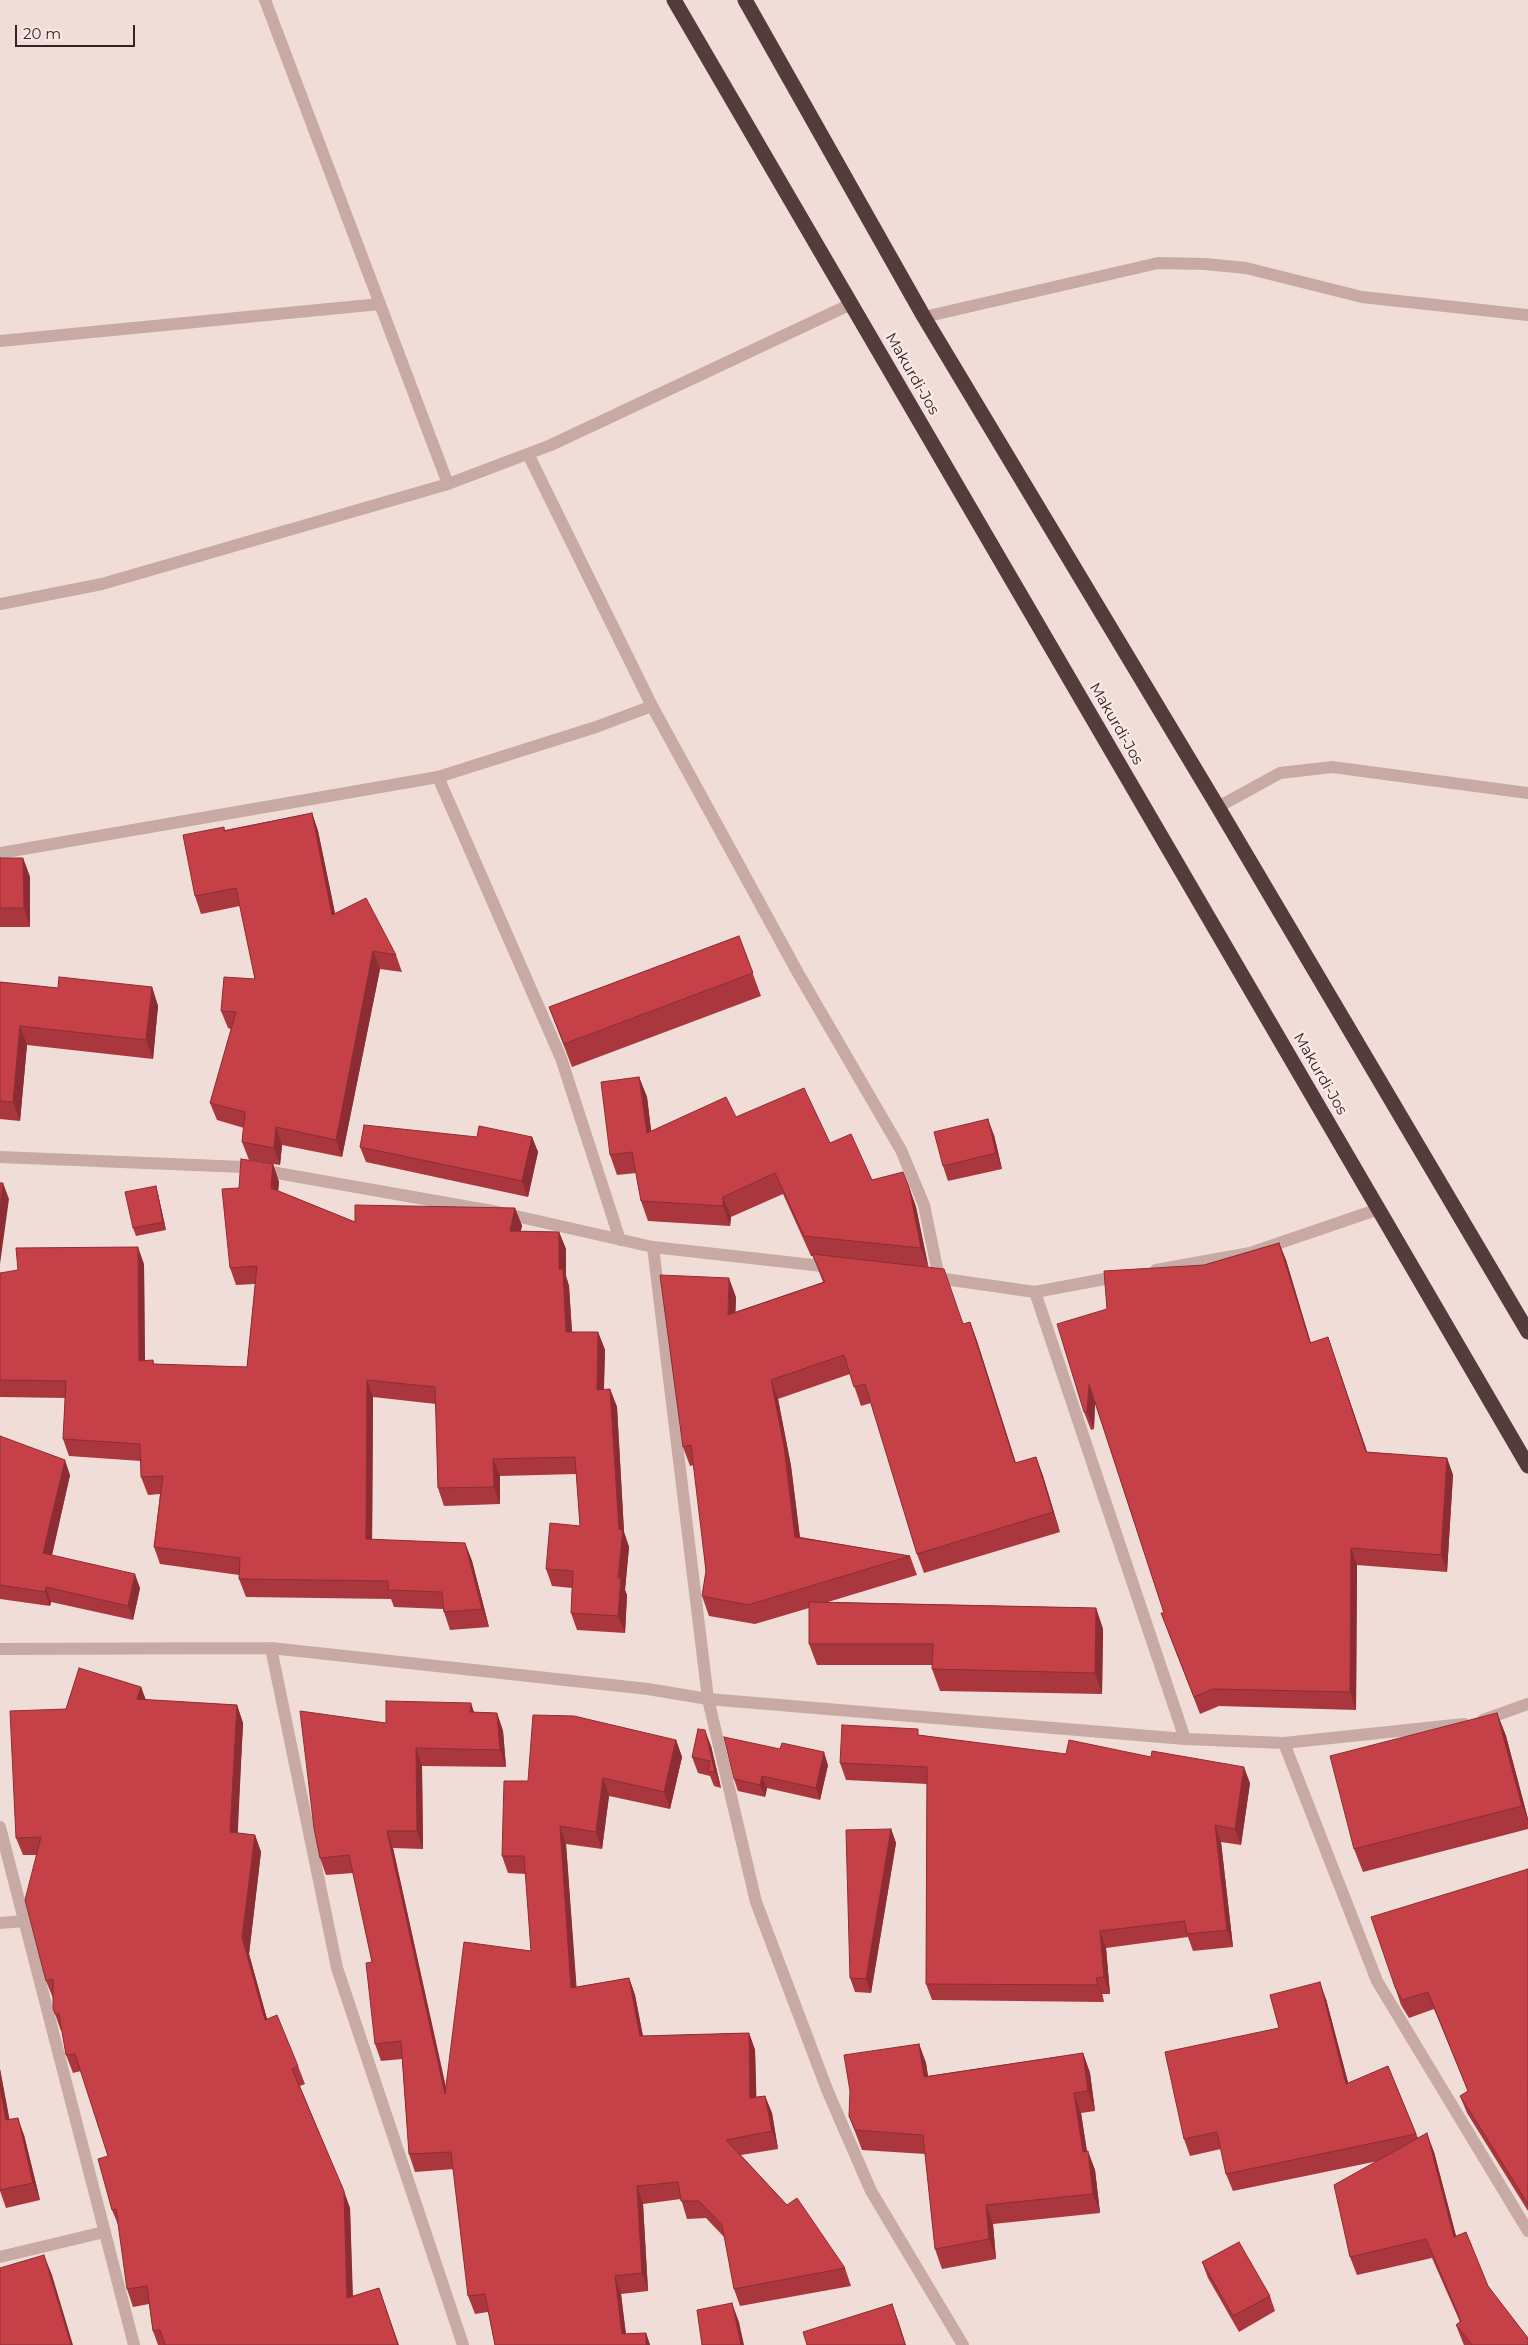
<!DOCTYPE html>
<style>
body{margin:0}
#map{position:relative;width:1528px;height:2345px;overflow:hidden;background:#f1ddd7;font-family:Montserrat,sans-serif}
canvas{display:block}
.scale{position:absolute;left:15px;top:25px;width:120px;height:22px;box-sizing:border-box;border:2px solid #332525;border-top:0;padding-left:6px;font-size:15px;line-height:18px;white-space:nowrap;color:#332525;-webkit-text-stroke:4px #f9e8e3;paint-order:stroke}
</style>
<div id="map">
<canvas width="1528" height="2345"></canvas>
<div class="scale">20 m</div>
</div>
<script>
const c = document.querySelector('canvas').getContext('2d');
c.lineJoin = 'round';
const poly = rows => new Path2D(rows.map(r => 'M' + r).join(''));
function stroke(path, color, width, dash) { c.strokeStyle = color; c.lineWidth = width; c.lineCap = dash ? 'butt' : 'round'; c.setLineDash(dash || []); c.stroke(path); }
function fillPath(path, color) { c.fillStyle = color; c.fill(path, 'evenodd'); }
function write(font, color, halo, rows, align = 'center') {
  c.font = font + ' Montserrat,sans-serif'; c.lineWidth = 5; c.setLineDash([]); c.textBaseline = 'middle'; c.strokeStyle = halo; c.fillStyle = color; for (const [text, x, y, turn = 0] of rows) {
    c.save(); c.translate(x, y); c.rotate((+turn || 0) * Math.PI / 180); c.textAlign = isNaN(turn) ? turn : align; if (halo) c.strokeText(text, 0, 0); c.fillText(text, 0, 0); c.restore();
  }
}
stroke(poly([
 [265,0,448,484],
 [924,317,1158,263,1205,264,1246,268,1362,297,1528,315],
 [0,341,380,304],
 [528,454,652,706],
 [0,604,102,584,448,484,551,445,851,304],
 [438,777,561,1058,620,1240],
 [1218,807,1280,773,1332,767,1528,793],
 [0,853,438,777,596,727,652,706,798,973,901,1150,924,1205,939,1278],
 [0,1157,243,1167,498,1212,653,1247,831,1267],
 [653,1247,708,1699,756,1902,828,2092,871,2191,963,2345],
 [1156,1270,1250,1253,1379,1209],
 [931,1277,1035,1292,1121,1276],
 [1035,1292,1185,1739],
 [271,1648,337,1968,463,2345],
 [0,1649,271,1648,648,1689,708,1699,1185,1739,1284,1743,1464,1724],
 [1483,1720,1528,1704],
 [1284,1743,1377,1981,1528,2231],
 [0,1827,134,2345],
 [0,1923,24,1921],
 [0,2257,104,2232]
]), '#c8a9a3', 12);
stroke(poly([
 [674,0,1528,1466],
 [745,0,924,317,1218,807,1528,1332]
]), '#543c3c', 15);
fillPath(poly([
 [312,813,318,831,335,914,396,955,402,972,380,969,342,1157,282,1145,280,1165,249,1160,242,1142,244,1128,217,1120,210,1103,231,1029,228,1028,221,1011,255,979,240,906,201,914,195,896,224,827,225,830],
 [0,858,23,858,30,877,30,927,0,927],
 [739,936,761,996,572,1067,549,1007],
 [0,982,58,988,152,987,158,1006,153,1059,27,1045,20,1121,0,1119],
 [639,1077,647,1097,651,1131,736,1117,830,1143,872,1180,909,1187,916,1207,928,1267,964,1324,970,1322,977,1341,1016,1463,1036,1457,1043,1476,1060,1532,924,1573,917,1554,871,1403,861,1406,850,1374,778,1399,791,1466,800,1537,910,1556,917,1575,828,1602,1096,1608,1103,1629,1102,1694,940,1691,932,1669,933,1665,817,1665,809,1644,809,1608,755,1624,709,1616,702,1596,706,1571,694,1465,690,1466,683,1447,736,1297,735,1312,823,1282,813,1256,811,1256,783,1194,731,1217,730,1226,648,1221,641,1201,636,1173,617,1175,610,1155],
 [994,1135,1002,1169,948,1181,943,1166],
 [477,1137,532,1137,538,1152,528,1197,366,1162,360,1147],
 [273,1164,279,1182,278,1191,355,1222,515,1208,522,1226,520,1231,559,1232,566,1249,566,1276,569,1286,572,1332,598,1332,605,1350,604,1390,610,1389,617,1407,624,1532,629,1547,625,1590,627,1595,625,1633,577,1630,571,1613,572,1588,552,1586,546,1569,580,1526,577,1474,500,1476,500,1504,444,1506,438,1488,436,1404,373,1397,372,1540,465,1543,472,1561,489,1627,450,1630,443,1609,394,1607,391,1599,246,1597,239,1579,239,1575,160,1564,154,1547,160,1494,148,1495,141,1477,141,1461,69,1456,63,1439,65,1398,0,1397,0,1273,144,1264,145,1361,153,1360,154,1364,247,1367,255,1284,236,1285,230,1268,239,1188],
 [158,1194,166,1230,136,1236,133,1228],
 [1279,1243,1286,1260,1311,1343,1334,1355,1367,1452,1447,1458,1453,1475,1447,1572,1357,1565,1356,1710,1219,1706,1200,1714,1161,1613,1164,1613,1095,1403,1094,1429,1091,1430,1084,1412,1107,1309,1204,1265],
 [0,1436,70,1475,52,1555,140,1588,133,1620,51,1602,50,1606,0,1599],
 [141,1687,146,1700,237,1705,243,1723,237,1833,255,1835,261,1852,249,1954,267,2019,298,2066,305,2084,300,2086,350,2208,353,2296,379,2288,399,2345,158,2345,153,2331,149,2304,133,2307,127,2289,119,2227,112,2210,108,2156,81,2071,73,2073,66,2055,62,2031,61,2031,55,2014,53,1998,46,1981,37,1855,23,1855,16,1838,66,1709],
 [474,1712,497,1713,503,1731,506,1767,422,1766,423,1849,393,1848,446,2087,531,1951,526,1874,508,1873,502,1856,528,1781,676,1740,682,1757,670,1809,609,1796,602,1849,566,1844,576,1987,629,1978,635,1995,643,2036,749,2033,755,2050,756,2097,765,2096,772,2113,778,2149,741,2155,845,2268,851,2286,740,2306,734,2289,725,2238,706,2218,687,2219,681,2199,643,2204,648,2291,621,2294,626,2334,646,2333,650,2345,495,2345,488,2312,475,2314,468,2296,454,2169,415,2172,409,2154,402,2059,381,2061,375,2044,372,1962,353,1873,326,1875,320,1858,386,1723],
 [1497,1713,1506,1736,1528,1819,1528,1829,1363,1872,1354,1849],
 [920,1735,1250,1783,1241,1845,1221,1842,1233,1947,1193,1951,1188,1937,1106,1948,1110,1994,1102,1994,1104,2002,932,2000,926,1984,927,1784,846,1780,840,1763],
 [711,1746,721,1788,714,1786,710,1776,698,1773,692,1757],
 [828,1765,820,1800,767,1788,765,1797,738,1791,734,1779],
 [891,1829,896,1843,871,1993,855,1992,850,1978],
 [1528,1869,1528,2211,1467,2113,1460,2096,1468,2091,1434,2009,1409,2018,1401,2005,1395,1987],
 [1326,1999,1348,2083,1388,2066,1418,2138,1434,2152,1456,2236,1488,2286,1528,2345,1464,2345,1463,2343,1456,2325,1460,2322,1432,2258,1357,2275,1350,2257,1378,2161,1233,2191,1226,2174,1221,2149,1190,2156,1184,2139,1279,2028],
 [919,2044,926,2063,928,2076,1083,2053,1090,2073,1095,2111,1081,2113,1087,2151,1095,2170,1100,2213,993,2224,996,2259,942,2269,935,2249,925,2154,862,2150,849,2116],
 [0,2069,9,2119,24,2135,40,2200,6,2208,0,2191],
 [1202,2262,1270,2296,1275,2311,1239,2332,1208,2278]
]), '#aa373e');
fillPath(poly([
 [312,813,318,831,339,932,332,915],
 [23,858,30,877,30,927,24,908],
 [373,951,380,969,342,1157,336,1140],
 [152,987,158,1006,153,1059,146,1040],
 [20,1026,27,1045,20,1121,13,1102],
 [639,1077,647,1097,654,1154,647,1133],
 [988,1119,994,1135,1002,1169,996,1153],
 [276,1127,282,1145,280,1165,274,1148],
 [532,1137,538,1152,528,1197,522,1181],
 [273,1164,279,1182,277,1205,271,1188],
 [3,1183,9,1199,0,1264,0,1207],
 [156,1186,158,1194,166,1230,163,1222],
 [909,1187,916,1207,929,1269,921,1248],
 [723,1197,731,1217,730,1226,723,1206],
 [515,1208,522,1226,517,1248,510,1231],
 [559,1232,566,1249,566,1276,569,1286,573,1349,566,1332,559,1269],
 [1279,1243,1286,1260,1316,1361,1310,1343],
 [138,1247,144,1264,145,1378,139,1361],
 [729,1278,736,1297,735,1334,728,1315],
 [970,1322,977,1341,1022,1483,1015,1463],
 [598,1332,605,1350,603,1408,597,1390],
 [1328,1337,1334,1355,1373,1469,1366,1452],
 [367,1380,373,1397,372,1557,366,1539],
 [771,1380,778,1399,791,1466,802,1556,795,1537],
 [1089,1384,1095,1402,1094,1429,1087,1412],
 [610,1389,617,1407,624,1532,629,1547,625,1590,627,1595,625,1633,618,1616,619,1529],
 [1036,1457,1043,1476,1060,1532,1053,1512],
 [1447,1458,1453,1475,1447,1572,1441,1555],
 [493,1459,500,1476,500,1504,494,1487],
 [65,1460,70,1475,49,1568,43,1553],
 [465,1543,472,1561,489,1627,482,1609],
 [1351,1548,1357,1565,1356,1710,1350,1692],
 [135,1574,140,1588,133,1620,128,1606],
 [46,1587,51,1602,50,1606,45,1592],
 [1096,1608,1103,1629,1102,1694,1095,1673],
 [141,1687,147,1704,137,1699],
 [471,1703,477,1721,470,1712],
 [237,1705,243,1723,237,1849,230,1832],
 [497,1713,503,1731,506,1767,500,1750],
 [1497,1713,1506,1736,1528,1819,1528,1821,1522,1806],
 [705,1730,711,1746,721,1788,715,1772],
 [676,1740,682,1757,670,1809,664,1792],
 [416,1748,422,1766,423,1849,417,1831],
 [824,1752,828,1765,820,1800,816,1788],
 [1244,1767,1250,1783,1241,1845,1235,1829],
 [762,1776,767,1788,765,1797,760,1785],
 [603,1778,609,1796,602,1849,596,1832],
 [1215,1825,1221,1842,1233,1947,1227,1930],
 [560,1826,566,1844,578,2006,571,1988],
 [891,1829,896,1843,871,1993,866,1979],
 [387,1831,393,1848,451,2112,445,2094],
 [255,1835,261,1852,249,1954,272,2037,265,2020,242,1937],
 [1100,1931,1106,1948,1110,1994,1104,1977],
 [629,1978,635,1995,646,2053,640,2036],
 [1096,1978,1102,1994,1104,2002,1098,1985],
 [1320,1982,1326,1999,1353,2101,1346,2084],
 [749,2033,755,2050,757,2116,750,2098],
 [919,2044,926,2063,931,2096,924,2077],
 [1083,2053,1090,2073,1095,2111,1088,2091],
 [0,2069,13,2138,6,2120,0,2086],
 [1074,2093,1081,2113,1089,2166,1088,2151,1095,2170,1100,2213,1093,2194,1083,2152],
 [765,2096,772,2113,778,2149,772,2131],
 [18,2118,24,2135,40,2200,33,2183],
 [1427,2133,1434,2152,1461,2255,1454,2237],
 [637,2186,643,2204,648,2291,642,2273],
 [344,2191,350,2208,353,2315,347,2298],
 [986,2205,993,2224,996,2259,989,2239],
 [44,2255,52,2275,73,2345,71,2345],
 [615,2276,621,2294,627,2345,622,2334],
 [732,2303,739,2322,744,2345,741,2345],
 [892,2304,899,2323,906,2345,905,2345],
 [646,2333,650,2345,646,2345]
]), '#8b2d32');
const building = poly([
 [312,813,332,915,366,898,396,955,373,951,336,1140,276,1127,274,1148,242,1142,245,1112,210,1103,236,1012,221,1011,224,977,255,979,236,888,195,896,183,835,224,827,224,831,312,813],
 [0,858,23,858,24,908,0,908,0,858],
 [739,936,753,973,564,1044,549,1007,739,936],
 [59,977,152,987,146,1040,20,1026,13,1102,0,1101,0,982,58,988,59,977],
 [639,1077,647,1133,726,1097,736,1117,804,1088,830,1143,851,1134,872,1180,903,1172,909,1187,921,1248,804,1236,775,1173,723,1197,723,1206,641,1201,632,1152,610,1155,601,1082,639,1077],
 [988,1119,996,1153,943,1166,934,1132,988,1119],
 [364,1125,477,1137,479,1126,532,1137,522,1181,360,1147,364,1125],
 [241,1159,273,1164,271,1188,355,1222,355,1205,515,1208,510,1231,559,1232,559,1269,563,1269,566,1332,598,1332,597,1390,610,1389,619,1529,623,1530,618,1578,621,1578,618,1616,571,1613,573,1571,546,1569,550,1523,580,1526,575,1457,493,1459,494,1487,438,1488,435,1387,367,1380,366,1539,465,1543,482,1609,444,1612,442,1592,388,1590,388,1581,239,1579,240,1558,154,1547,163,1476,141,1477,140,1444,63,1439,66,1381,0,1380,0,1273,18,1270,16,1248,138,1247,139,1361,153,1360,153,1364,247,1367,257,1266,230,1268,222,1189,239,1188,241,1159],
 [0,1183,3,1183,0,1207,0,1183],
 [156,1186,163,1222,133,1228,125,1192,156,1186],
 [1279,1243,1310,1343,1328,1337,1366,1452,1447,1458,1441,1555,1351,1548,1350,1692,1213,1689,1194,1697,1161,1613,1164,1613,1089,1384,1087,1412,1084,1412,1057,1324,1107,1309,1104,1271,1204,1265,1279,1243],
 [812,1254,944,1269,963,1324,970,1322,1015,1463,1036,1457,1053,1512,917,1554,865,1384,854,1387,844,1355,771,1380,784,1446,795,1537,910,1556,748,1605,702,1596,706,1571,691,1445,683,1447,660,1275,729,1278,728,1315,825,1282,812,1254],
 [0,1436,65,1460,43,1553,135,1574,128,1606,46,1587,45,1592,0,1585,0,1436],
 [809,1602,1096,1608,1095,1673,932,1669,933,1644,809,1644,809,1602],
 [79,1668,141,1687,137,1699,237,1705,230,1832,255,1835,242,1937,265,2020,277,2015,298,2066,292,2069,344,2191,347,2298,379,2288,398,2345,165,2345,160,2330,153,2331,147,2286,127,2289,116,2209,112,2210,98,2159,108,2156,75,2054,66,2055,59,2014,55,2014,53,2008,53,1979,46,1981,25,1900,41,1837,16,1838,10,1711,66,1709,79,1668],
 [386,1701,471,1703,470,1712,497,1713,500,1750,416,1748,417,1831,387,1831,445,2094,464,1942,531,1951,524,1856,502,1856,504,1781,528,1781,533,1715,574,1716,676,1740,664,1792,603,1778,596,1832,560,1826,571,1988,629,1978,640,2036,749,2033,750,2098,765,2096,772,2131,726,2140,787,2205,797,2198,845,2268,734,2289,722,2225,699,2201,681,2201,678,2182,637,2186,642,2273,615,2276,622,2334,646,2333,646,2345,495,2345,485,2294,468,2296,451,2152,409,2154,401,2041,375,2044,366,1963,372,1962,349,1855,320,1858,314,1828,300,1711,386,1723,386,1701],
 [1497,1713,1522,1806,1354,1849,1330,1756,1497,1713],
 [842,1725,918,1729,918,1735,1066,1754,1069,1740,1151,1757,1152,1751,1244,1767,1235,1829,1215,1825,1227,1930,1187,1934,1185,1921,1100,1931,1104,1977,1096,1978,1098,1985,926,1984,927,1767,840,1763,842,1725],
 [698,1729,705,1730,715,1772,708,1771,710,1761,692,1757,698,1729],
 [724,1737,780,1749,782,1743,824,1752,816,1788,762,1776,760,1785,734,1779,724,1737],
 [891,1829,866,1979,850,1978,846,1830,891,1829],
 [1528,1869,1528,2087,1527,2088,1528,2089,1528,2204,1460,2096,1468,2091,1428,1992,1402,2000,1395,1987,1371,1917,1528,1869],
 [1320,1982,1346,2084,1388,2066,1416,2134,1226,2174,1217,2132,1184,2139,1165,2052,1279,2028,1270,1995,1320,1982],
 [919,2044,924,2077,1083,2053,1088,2091,1074,2093,1083,2152,1088,2151,1093,2194,986,2205,989,2239,935,2249,923,2135,855,2130,849,2116,850,2091,844,2055,919,2044],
 [0,2086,6,2120,18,2118,33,2183,0,2190,0,2086],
 [1427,2133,1454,2237,1466,2232,1488,2286,1528,2338,1528,2345,1472,2345,1456,2325,1461,2321,1426,2239,1350,2257,1334,2185,1427,2133],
 [1239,2242,1270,2296,1233,2316,1202,2262,1239,2242],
 [44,2255,71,2345,0,2345,0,2268,44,2255],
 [732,2303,741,2345,702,2345,697,2310,732,2303],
 [892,2304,905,2345,807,2345,803,2332,892,2304]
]);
fillPath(building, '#c64048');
stroke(building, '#8b2d32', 1);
write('15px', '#332525', '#f9e8e3', [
 ["Makurdi-Jos",912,374,60],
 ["Makurdi-Jos",1116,724,60],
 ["Makurdi-Jos",1320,1074,60]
]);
</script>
